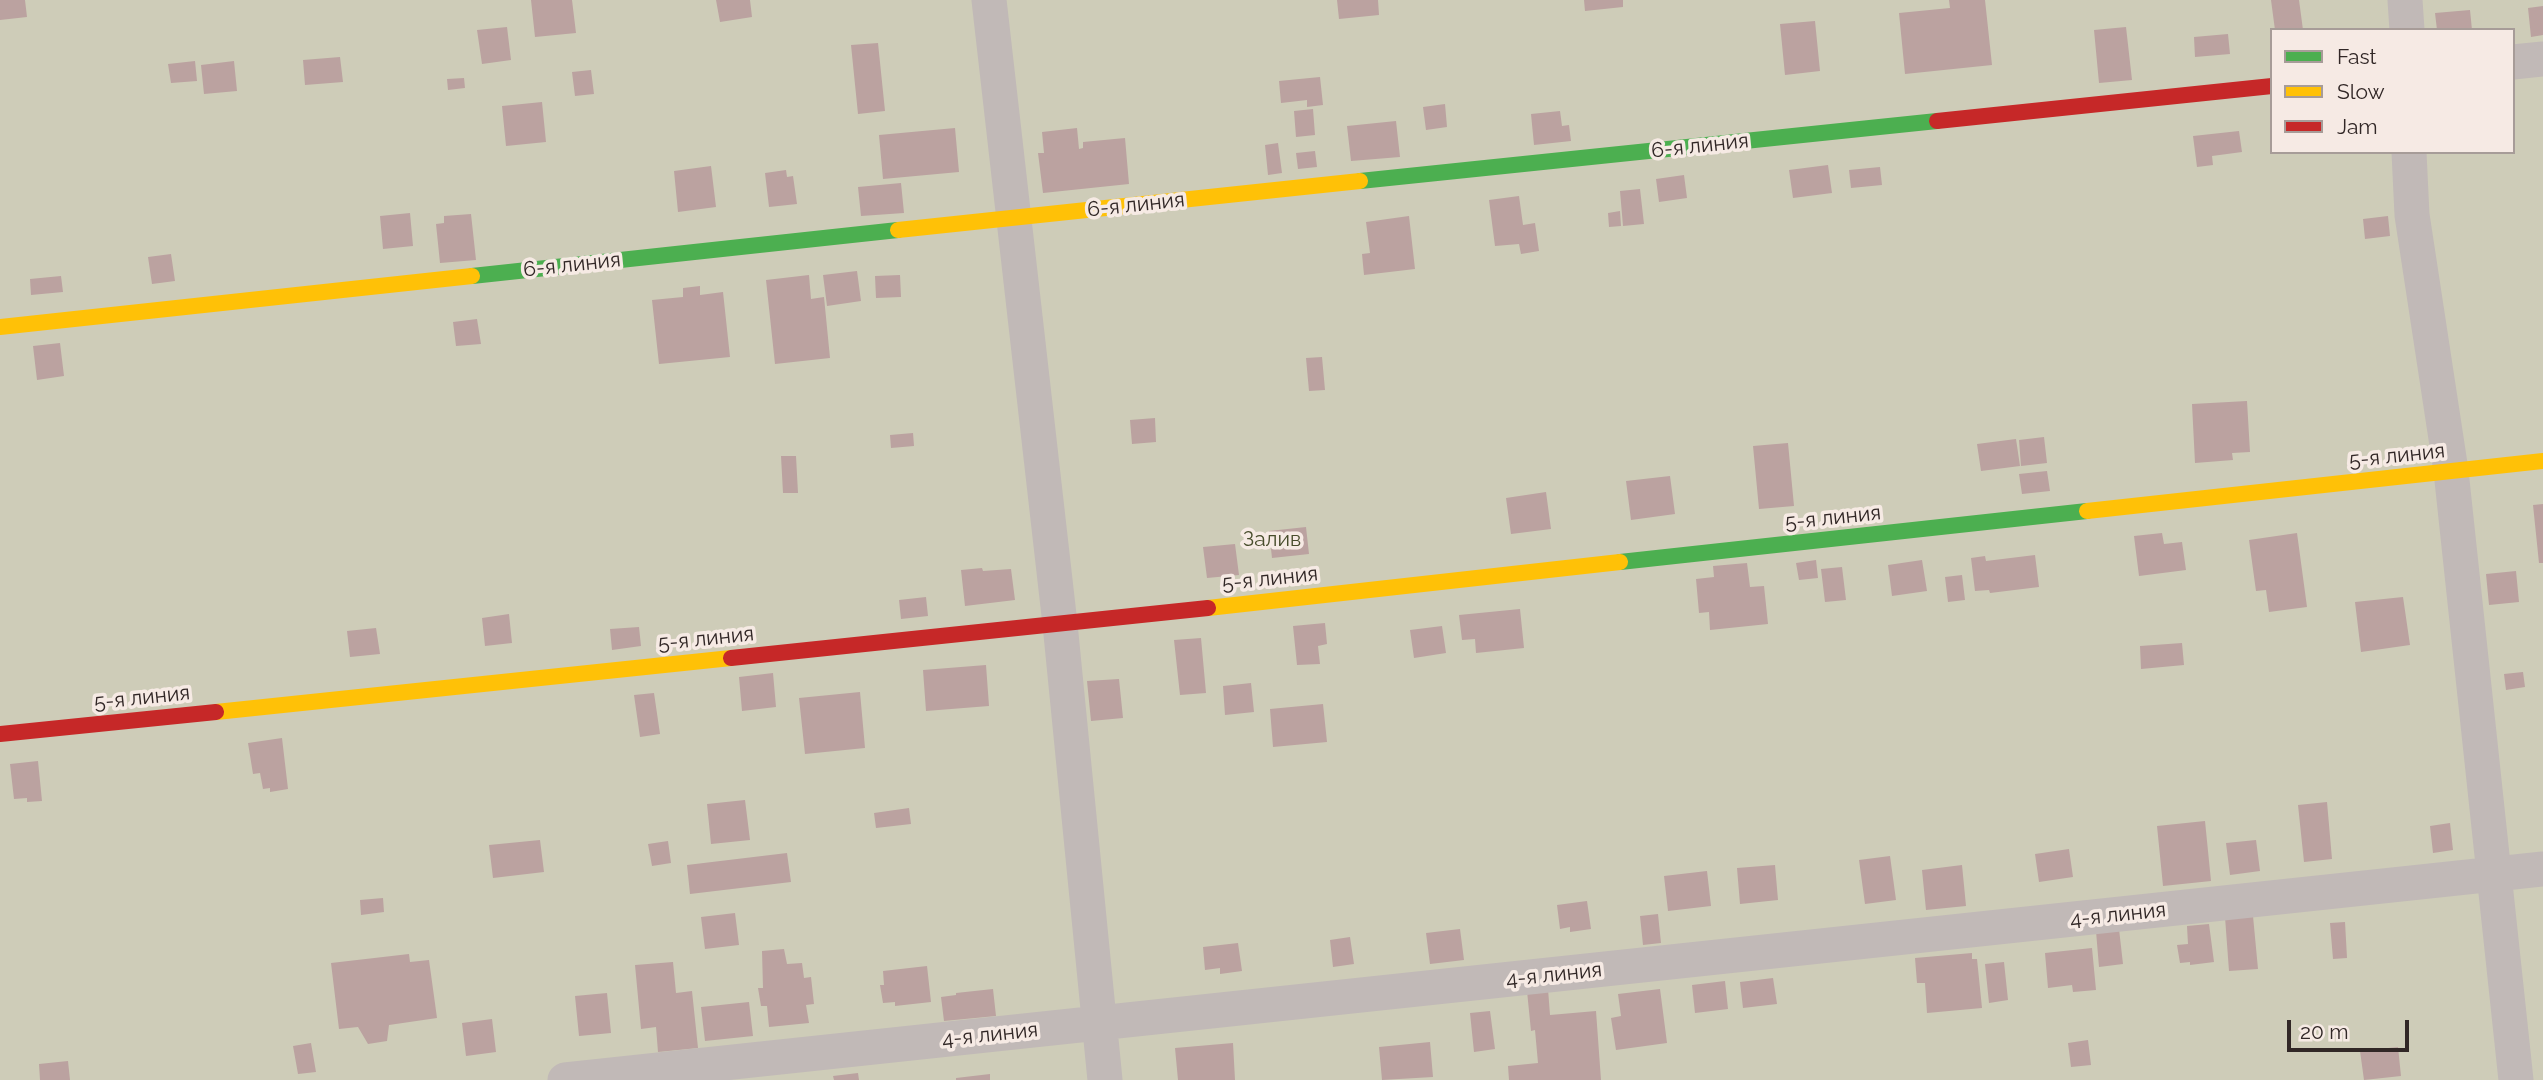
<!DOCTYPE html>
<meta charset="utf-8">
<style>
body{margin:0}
#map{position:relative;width:2543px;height:1080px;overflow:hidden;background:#e9e1dd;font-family:Raleway,sans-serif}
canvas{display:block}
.legend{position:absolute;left:2270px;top:28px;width:245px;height:126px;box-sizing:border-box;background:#f6eae4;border:2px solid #a79c98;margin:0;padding:9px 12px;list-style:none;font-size:21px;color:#312726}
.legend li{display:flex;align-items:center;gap:14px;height:35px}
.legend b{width:35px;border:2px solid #a79c98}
.scale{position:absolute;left:2287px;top:1020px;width:122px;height:32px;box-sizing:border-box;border:4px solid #312726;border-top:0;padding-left:9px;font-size:21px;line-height:24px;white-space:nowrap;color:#312726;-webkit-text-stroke:5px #f6eae4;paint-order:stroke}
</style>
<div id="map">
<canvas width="2543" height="1080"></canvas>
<ul class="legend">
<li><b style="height:9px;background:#4caf50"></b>Fast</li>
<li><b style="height:9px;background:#ffc107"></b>Slow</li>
<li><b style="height:9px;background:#c62828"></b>Jam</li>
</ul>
<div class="scale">20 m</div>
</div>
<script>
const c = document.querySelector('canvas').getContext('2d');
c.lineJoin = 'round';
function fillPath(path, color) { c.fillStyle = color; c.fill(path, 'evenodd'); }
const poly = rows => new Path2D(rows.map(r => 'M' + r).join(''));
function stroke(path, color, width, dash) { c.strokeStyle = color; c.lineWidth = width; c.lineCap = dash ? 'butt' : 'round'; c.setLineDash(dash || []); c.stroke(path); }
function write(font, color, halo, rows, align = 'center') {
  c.font = font + ' Raleway,sans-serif'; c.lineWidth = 7; c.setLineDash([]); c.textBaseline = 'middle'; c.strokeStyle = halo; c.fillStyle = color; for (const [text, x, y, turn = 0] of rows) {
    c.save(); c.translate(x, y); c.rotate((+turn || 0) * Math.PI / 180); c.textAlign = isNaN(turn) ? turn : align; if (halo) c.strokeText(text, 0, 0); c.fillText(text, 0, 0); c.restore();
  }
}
fillPath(poly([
 [0,0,2543,0,2543,1080,0,1080],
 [2272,30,2513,30,2513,152,2272,152]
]), '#ceccb8');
fillPath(poly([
 [0,0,25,0,27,17,0,20],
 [531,0,572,0,576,33,535,37],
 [716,0,750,0,752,17,720,22],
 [1337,0,1378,0,1379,15,1339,19],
 [1584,0,1623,0,1623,7,1585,11],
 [1949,0,1985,0,1992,65,1905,74,1899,13,1950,8],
 [2271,0,2299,0,2303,30,2275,30],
 [2543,6,2543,35,2531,37,2528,8],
 [2470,10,2472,30,2437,30,2435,13],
 [1815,21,1820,71,1785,75,1780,24],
 [507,27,511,60,482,64,477,30],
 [2126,27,2132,80,2099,83,2094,30],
 [2228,34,2230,54,2195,57,2194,37],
 [878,43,885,111,858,114,851,45],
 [340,57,343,82,305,85,303,60],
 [195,61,197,81,171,83,168,64],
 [234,61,237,91,204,94,201,65],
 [591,70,594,94,575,96,572,72],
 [1320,77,1323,105,1307,107,1307,100,1281,103,1279,81],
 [464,78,465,88,448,90,447,79],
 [542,102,546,142,506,146,502,106],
 [1445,104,1447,127,1426,130,1423,107],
 [1313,109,1315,135,1296,137,1294,111],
 [1560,111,1562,126,1569,125,1571,141,1534,145,1531,114],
 [1396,121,1400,157,1351,161,1347,126],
 [955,128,959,172,883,179,879,135],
 [1077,128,1079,149,1083,148,1083,142,1125,138,1129,184,1043,193,1038,153,1044,153,1042,132],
 [2239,131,2242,152,2212,156,2213,165,2197,167,2193,136],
 [1278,143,1282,173,1268,175,1265,145],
 [1315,151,1317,167,1298,169,1296,153],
 [1828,165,1832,193,1793,198,1789,170],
 [711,166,716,207,678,212,674,171],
 [1880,167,1882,185,1851,188,1849,170],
 [786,170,787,177,793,176,797,204,769,207,765,173],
 [1684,175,1687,198,1659,202,1656,179],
 [901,183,904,213,861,216,858,187],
 [1640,189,1644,224,1623,226,1620,191],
 [1519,196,1523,225,1535,223,1539,251,1521,254,1519,244,1495,246,1489,200],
 [1620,211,1621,226,1609,227,1608,213],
 [410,213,413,246,383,249,380,216],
 [471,214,476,260,440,263,436,224,444,223,444,216],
 [1409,216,1415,269,1364,275,1362,254,1370,253,1366,222],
 [2388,216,2390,236,2365,239,2363,219],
 [171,254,175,281,152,284,148,257],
 [857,271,861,301,827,306,823,275],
 [809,275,811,299,824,297,830,358,775,364,766,280],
 [900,275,901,297,876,298,875,276],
 [61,276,63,292,31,295,30,279],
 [700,286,700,295,723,292,730,357,659,364,652,300,683,297,683,288],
 [477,319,481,344,456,346,453,322],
 [60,343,64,376,37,380,33,346],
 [1322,357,1325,390,1309,391,1306,358],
 [2247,401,2250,452,2232,453,2233,460,2195,463,2192,404],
 [1155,418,1156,442,1132,444,1130,420],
 [913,433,914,446,891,448,890,435],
 [2044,437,2047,463,2021,466,2019,440],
 [2016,439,2020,466,1981,471,1977,444],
 [1788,443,1794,506,1759,509,1753,446],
 [781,456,796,456,798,493,783,493],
 [2047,471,2050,491,2022,494,2019,474],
 [1670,476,1675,514,1631,520,1626,481],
 [1546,492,1551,529,1511,534,1506,498],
 [2543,504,2543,563,2539,563,2533,505],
 [1306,527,1309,554,1272,558,1269,531],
 [2162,533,2164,544,2182,542,2186,570,2139,576,2134,536],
 [2297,533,2307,607,2269,612,2266,590,2256,591,2249,540],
 [1235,544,1239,575,1207,578,1203,547],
 [2035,555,2039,587,1990,593,1989,590,1975,591,1971,558,1985,556,1986,561],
 [1816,560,1818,578,1799,580,1796,563],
 [1922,560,1927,591,1892,596,1888,565],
 [1747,563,1750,587,1764,586,1768,624,1710,630,1709,612,1699,613,1696,579,1714,577,1713,566],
 [1842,567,1846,600,1825,602,1821,569],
 [982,568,983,571,1011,569,1015,600,965,606,961,570],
 [2516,571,2519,602,2489,605,2486,574],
 [1962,575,1965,600,1948,602,1945,577],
 [926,597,928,616,901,619,899,600],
 [2403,597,2410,645,2361,652,2355,602],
 [1520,609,1524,648,1476,653,1475,639,1462,640,1459,615],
 [509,614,512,643,485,646,482,618],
 [1325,623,1327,644,1318,646,1320,664,1297,665,1293,626],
 [1442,626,1446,653,1414,658,1410,630],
 [639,627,641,646,612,650,610,629],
 [376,628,380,654,350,657,347,631],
 [1201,638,1206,693,1180,695,1174,640],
 [2182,643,2184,665,2141,669,2140,646],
 [986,665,989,706,926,711,923,670],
 [2523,672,2525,687,2506,690,2504,674],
 [773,673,776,707,742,711,739,677],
 [1119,679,1123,718,1091,721,1087,681],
 [1251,683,1254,712,1225,715,1223,686],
 [860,692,865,748,805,754,799,698],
 [654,693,660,734,640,737,634,695],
 [1323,704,1327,742,1273,747,1270,709],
 [282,738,288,789,270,792,270,788,263,789,260,773,253,774,248,743],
 [38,761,42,801,27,802,27,798,14,799,10,764],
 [745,800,750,840,711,844,707,804],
 [2327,802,2332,859,2304,862,2298,805],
 [909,808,911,824,876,828,874,813],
 [2205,821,2211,881,2163,886,2157,826],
 [2450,823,2453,850,2433,853,2430,826],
 [540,840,544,872,493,878,489,845],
 [2256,840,2260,871,2230,875,2226,843],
 [668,841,671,863,652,866,648,844],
 [2069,849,2073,877,2039,882,2035,854],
 [787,853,791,882,690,894,687,865],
 [1890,856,1896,900,1865,904,1859,860],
 [1775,865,1778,900,1740,904,1737,868],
 [1962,865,1966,906,1926,910,1922,870],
 [1707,871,1711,906,1668,911,1664,876],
 [383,898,384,912,361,915,360,900],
 [1587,901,1591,929,1570,932,1570,927,1560,929,1557,905],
 [735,913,739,945,705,949,701,917],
 [1658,914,1661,943,1643,945,1640,916],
 [2253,916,2258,969,2229,971,2225,917],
 [2345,922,2347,958,2333,959,2330,923],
 [2209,924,2214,962,2190,965,2190,962,2180,963,2177,945,2188,944,2187,926],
 [1460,929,1464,960,1430,964,1426,933],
 [2119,929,2123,964,2099,967,2096,931],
 [1350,937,1354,964,1333,967,1330,940],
 [1238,943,1242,971,1220,974,1220,968,1205,970,1203,947],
 [2092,948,2096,990,2073,992,2072,985,2048,988,2045,953],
 [784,949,787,964,802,963,804,978,811,977,814,1004,806,1005,809,1023,769,1027,767,1006,761,1006,758,988,763,988,762,951],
 [1972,953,1972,959,1977,959,1982,1008,1927,1013,1925,983,1917,983,1915,958],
 [409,954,410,962,429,960,437,1018,389,1025,387,1041,368,1044,358,1027,339,1029,331,963],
 [673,962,676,993,692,991,698,1048,658,1052,656,1027,641,1029,635,965],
 [2004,962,2008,1000,1989,1003,1985,964],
 [927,966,931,1002,895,1006,895,1002,883,1003,880,985,884,985,883,971],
 [1773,978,1777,1004,1743,1008,1740,982],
 [1725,981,1728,1009,1695,1013,1692,985],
 [993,989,996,1016,944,1021,941,997,956,995,956,993],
 [1548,989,1550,1015,1596,1011,1601,1080,1509,1080,1508,1066,1538,1063,1535,1030,1531,1031,1527,991],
 [1660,989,1667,1043,1616,1050,1611,1018,1621,1016,1618,994],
 [607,993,611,1033,579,1036,575,996],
 [749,1002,753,1036,705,1041,701,1007],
 [1490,1011,1495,1049,1474,1052,1470,1013],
 [492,1019,496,1052,466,1056,462,1023],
 [2088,1040,2091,1065,2071,1067,2068,1043],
 [1430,1042,1433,1077,1382,1080,1379,1047],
 [311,1043,316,1072,298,1074,293,1046],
 [1233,1043,1235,1080,1178,1080,1175,1048],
 [2398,1047,2401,1076,2364,1080,2360,1051],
 [68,1061,70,1080,40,1080,39,1064],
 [858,1073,859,1080,834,1080,833,1076],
 [990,1074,990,1080,956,1080,956,1078]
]), '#bba2a0');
stroke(poly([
 [989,0,1060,624,1105,1080],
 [2405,0,2407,30],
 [2513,62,2543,59],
 [2409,152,2412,215,2451,471,2516,1080],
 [565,1080,2543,869]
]), '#c1b9b7', 35);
stroke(poly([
 [1360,181,1937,121],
 [472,276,898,230],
 [1620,562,2087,511]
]), '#4caf50', 16);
stroke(poly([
 [898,230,1360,181],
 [0,327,472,276],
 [2087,511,2543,461],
 [1208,608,1620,562],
 [216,712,731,658]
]), '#ffc107', 16);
stroke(poly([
 [1937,121,2272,86],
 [731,658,1208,608],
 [0,734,216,712]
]), '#c62828', 16);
write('21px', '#312726', '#f6eae4', [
 ["6-я линия",1700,146,-6],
 ["6-я линия",1136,205,-6],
 ["6-я линия",572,265,-6],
 ["5-я линия",2397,456,-6],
 ["5-я линия",1833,518,-6],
 ["5-я линия",1270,579,-6],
 ["5-я линия",706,639,-6],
 ["5-я линия",142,698,-6],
 ["4-я линия",2118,915,-6],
 ["4-я линия",1554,975,-6],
 ["4-я линия",990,1035,-6]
]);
write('21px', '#484d2c', '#f6eae4', [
 ["Залив",1272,540]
]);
</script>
